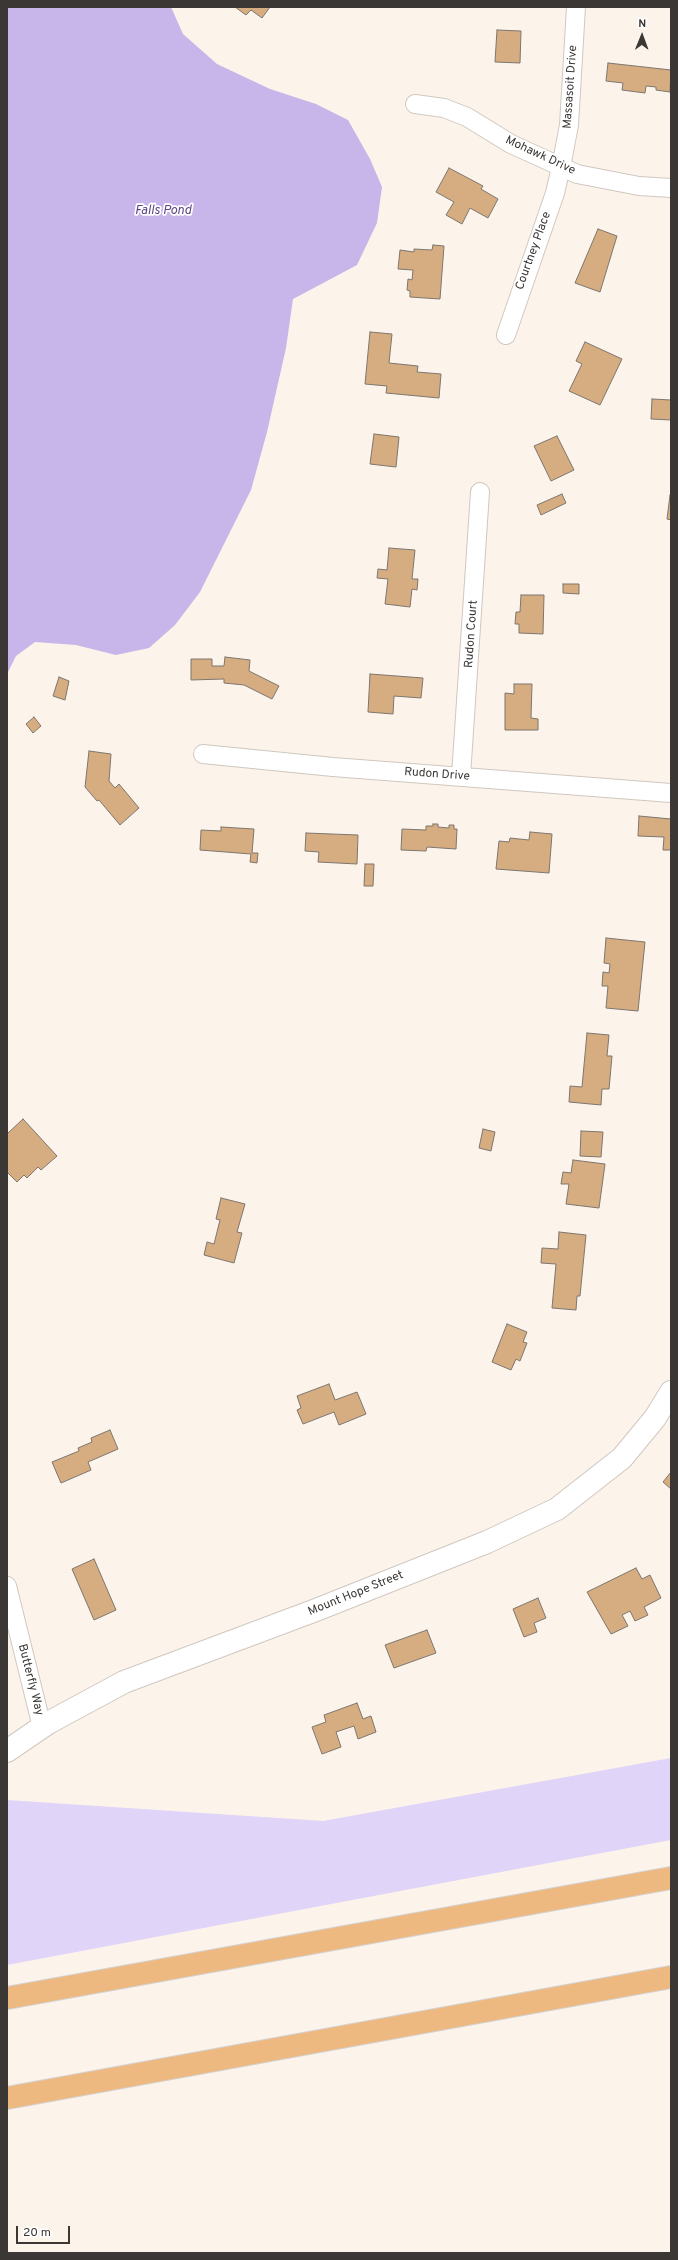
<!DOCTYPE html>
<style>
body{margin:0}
#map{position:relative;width:678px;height:2260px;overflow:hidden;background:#fcf3eb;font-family:Overpass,sans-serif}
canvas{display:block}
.frame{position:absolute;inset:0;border:8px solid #3a3734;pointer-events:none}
.north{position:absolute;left:622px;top:16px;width:40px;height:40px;-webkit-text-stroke:3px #fff;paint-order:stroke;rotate:1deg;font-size:11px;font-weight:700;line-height:16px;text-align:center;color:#3a3734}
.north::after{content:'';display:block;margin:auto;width:14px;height:18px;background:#3a3734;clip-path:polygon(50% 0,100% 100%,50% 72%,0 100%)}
.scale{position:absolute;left:16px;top:2226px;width:54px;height:18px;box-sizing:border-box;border:2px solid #3a3734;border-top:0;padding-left:5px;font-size:12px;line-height:14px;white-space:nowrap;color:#3a3734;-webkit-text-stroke:3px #fff;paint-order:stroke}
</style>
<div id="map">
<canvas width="678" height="2260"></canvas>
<div class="frame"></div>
<div class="north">N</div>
<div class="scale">20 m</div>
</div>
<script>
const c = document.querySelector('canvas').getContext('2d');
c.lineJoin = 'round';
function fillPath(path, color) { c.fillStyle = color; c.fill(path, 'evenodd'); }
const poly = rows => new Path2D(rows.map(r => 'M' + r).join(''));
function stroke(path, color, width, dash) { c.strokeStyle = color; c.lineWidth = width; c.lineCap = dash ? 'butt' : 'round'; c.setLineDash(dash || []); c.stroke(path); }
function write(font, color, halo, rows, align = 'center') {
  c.font = font + ' Overpass,sans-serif'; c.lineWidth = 3.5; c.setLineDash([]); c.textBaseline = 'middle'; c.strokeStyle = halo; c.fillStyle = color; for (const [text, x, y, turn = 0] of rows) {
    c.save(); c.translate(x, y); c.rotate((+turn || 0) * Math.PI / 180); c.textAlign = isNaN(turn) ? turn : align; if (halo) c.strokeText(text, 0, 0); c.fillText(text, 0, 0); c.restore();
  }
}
fillPath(poly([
 [671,1758,671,1840,7,1965,7,1800,323,1821]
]), '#e0d4f8');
fillPath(poly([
 [7,7,171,7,183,34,217,64,270,89,316,104,348,120,370,159,382,187,377,223,357,265,293,299,286,348,267,432,251,490,200,592,175,625,149,648,116,655,76,645,35,642,16,656,7,674]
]), '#c8b5ea');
const building = poly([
 [235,7,270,7,262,18,251,10,246,15,235,7],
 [497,30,521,31,520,63,495,62,497,30],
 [608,63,671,70,670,92,656,90,656,87,646,86,645,93,622,90,623,83,606,81,608,63],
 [449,168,483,186,481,189,498,199,488,218,470,208,462,224,446,215,454,202,436,192,449,168],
 [598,229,617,236,600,292,575,283,598,229],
 [433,245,444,246,440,299,410,297,410,291,407,290,408,279,412,280,413,270,398,269,400,250,414,252,414,249,432,250,433,245],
 [370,332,392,334,389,363,418,366,417,372,441,374,439,398,386,393,387,386,365,384,370,332],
 [585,342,622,359,600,405,569,391,582,364,576,361,585,342],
 [652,399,671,400,671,420,651,419,652,399],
 [374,434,399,437,396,467,370,464,374,434],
 [557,436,574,470,551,481,534,446,557,436],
 [562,494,566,503,541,515,537,505,562,494],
 [670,495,671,495,671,520,667,519,670,495],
 [389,548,415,550,412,579,418,579,417,590,412,589,410,607,385,604,388,579,377,578,378,569,387,570,389,548],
 [563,584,579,584,579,594,563,593,563,584],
 [521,595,544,595,543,634,519,633,519,624,515,624,516,612,520,612,521,595],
 [225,657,250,660,249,671,279,686,272,699,244,685,224,683,224,679,191,680,191,659,212,659,212,666,224,666,225,657],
 [370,674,423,678,421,698,394,696,393,714,368,712,370,674],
 [59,677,69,681,65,700,53,696,59,677],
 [514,684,532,684,531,718,538,719,538,730,505,730,505,693,514,694,514,684],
 [34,717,41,726,33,733,26,724,34,717],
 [89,751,111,754,109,781,115,788,119,784,139,808,120,825,99,800,97,801,85,787,89,751],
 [639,816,671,819,671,850,663,850,664,837,638,836,639,816],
 [433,824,438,824,438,827,449,828,449,825,454,825,454,829,457,829,456,849,427,847,426,851,401,850,402,829,426,830,426,826,433,826,433,824],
 [221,827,254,829,252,853,258,853,257,863,250,862,251,854,200,850,201,830,221,831,221,827],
 [530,832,552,834,549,873,496,869,499,841,509,842,510,838,529,840,530,832],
 [306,833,358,835,357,864,318,862,319,852,305,851,306,833],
 [365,864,374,864,373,886,364,886,365,864],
 [606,938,645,942,638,1011,606,1008,608,986,602,986,603,972,609,973,610,964,604,963,606,938],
 [587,1033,609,1035,607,1056,612,1056,609,1089,602,1089,601,1105,569,1102,570,1086,582,1087,587,1033],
 [23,1119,57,1156,41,1170,38,1167,27,1178,24,1175,17,1182,7,1172,7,1134,23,1119],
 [483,1129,495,1132,491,1151,479,1148,483,1129],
 [581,1131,603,1132,601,1157,580,1156,581,1131],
 [573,1160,605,1164,599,1208,566,1204,569,1184,561,1184,563,1172,571,1173,573,1160],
 [221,1198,245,1204,237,1232,242,1233,234,1263,204,1255,207,1242,214,1244,220,1220,216,1219,221,1198],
 [559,1232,586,1235,580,1296,577,1296,576,1310,552,1308,556,1264,541,1263,542,1248,558,1249,559,1232],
 [507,1324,527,1332,523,1342,527,1343,520,1361,516,1359,511,1370,492,1362,507,1324],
 [329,1384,335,1400,357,1392,366,1414,339,1425,334,1412,303,1424,297,1410,301,1408,297,1396,329,1384],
 [110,1430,118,1449,88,1462,91,1470,61,1483,52,1462,79,1451,78,1448,92,1442,91,1438,110,1430],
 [671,1472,671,1489,663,1482,671,1472],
 [94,1559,116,1610,94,1620,72,1569,94,1559],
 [636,1568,642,1579,650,1575,661,1598,644,1607,648,1615,635,1621,630,1611,622,1615,628,1626,611,1634,587,1592,636,1568],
 [538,1598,546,1618,534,1623,537,1632,524,1637,513,1609,538,1598],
 [427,1630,436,1653,394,1668,385,1645,427,1630],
 [357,1703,363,1719,371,1716,376,1732,358,1739,354,1726,336,1732,341,1747,322,1754,312,1727,326,1722,324,1715,357,1703]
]);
fillPath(building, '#d6ac81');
stroke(building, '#7d766f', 1);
const street = poly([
 [415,104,444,108,467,117,511,144,577,174,639,186,671,188],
 [506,335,555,193,561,167,569,125,576,7],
 [203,754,333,767,671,793],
 [461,776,480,492],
 [7,1586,42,1727]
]);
const secondary = poly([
 [7,1751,48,1723,124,1682,316,1610,487,1542,557,1509,622,1458,655,1418,671,1392]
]);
const highway = poly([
 [7,1998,671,1878],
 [7,2098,671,1977]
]);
stroke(street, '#d0c8c0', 20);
stroke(secondary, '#d0c8c0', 24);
stroke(highway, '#d4d3d2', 24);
stroke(street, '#fff', 18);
stroke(secondary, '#fff', 22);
stroke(highway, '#eeb980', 22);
write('12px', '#3a3734', '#fff', [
 ["Massasoit Drive",571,87,-86],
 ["Mohawk Drive",540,156,25],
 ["Courtney Place",534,251,-70],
 ["Rudon Court",472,634,-86],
 ["Rudon Drive",437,775,4],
 ["Mount Hope Street",356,1594,-22],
 ["Butterfly Way",30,1680,76]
]);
write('italic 13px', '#5d4384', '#fff', [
 ["Falls Pond",163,211]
]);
</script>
